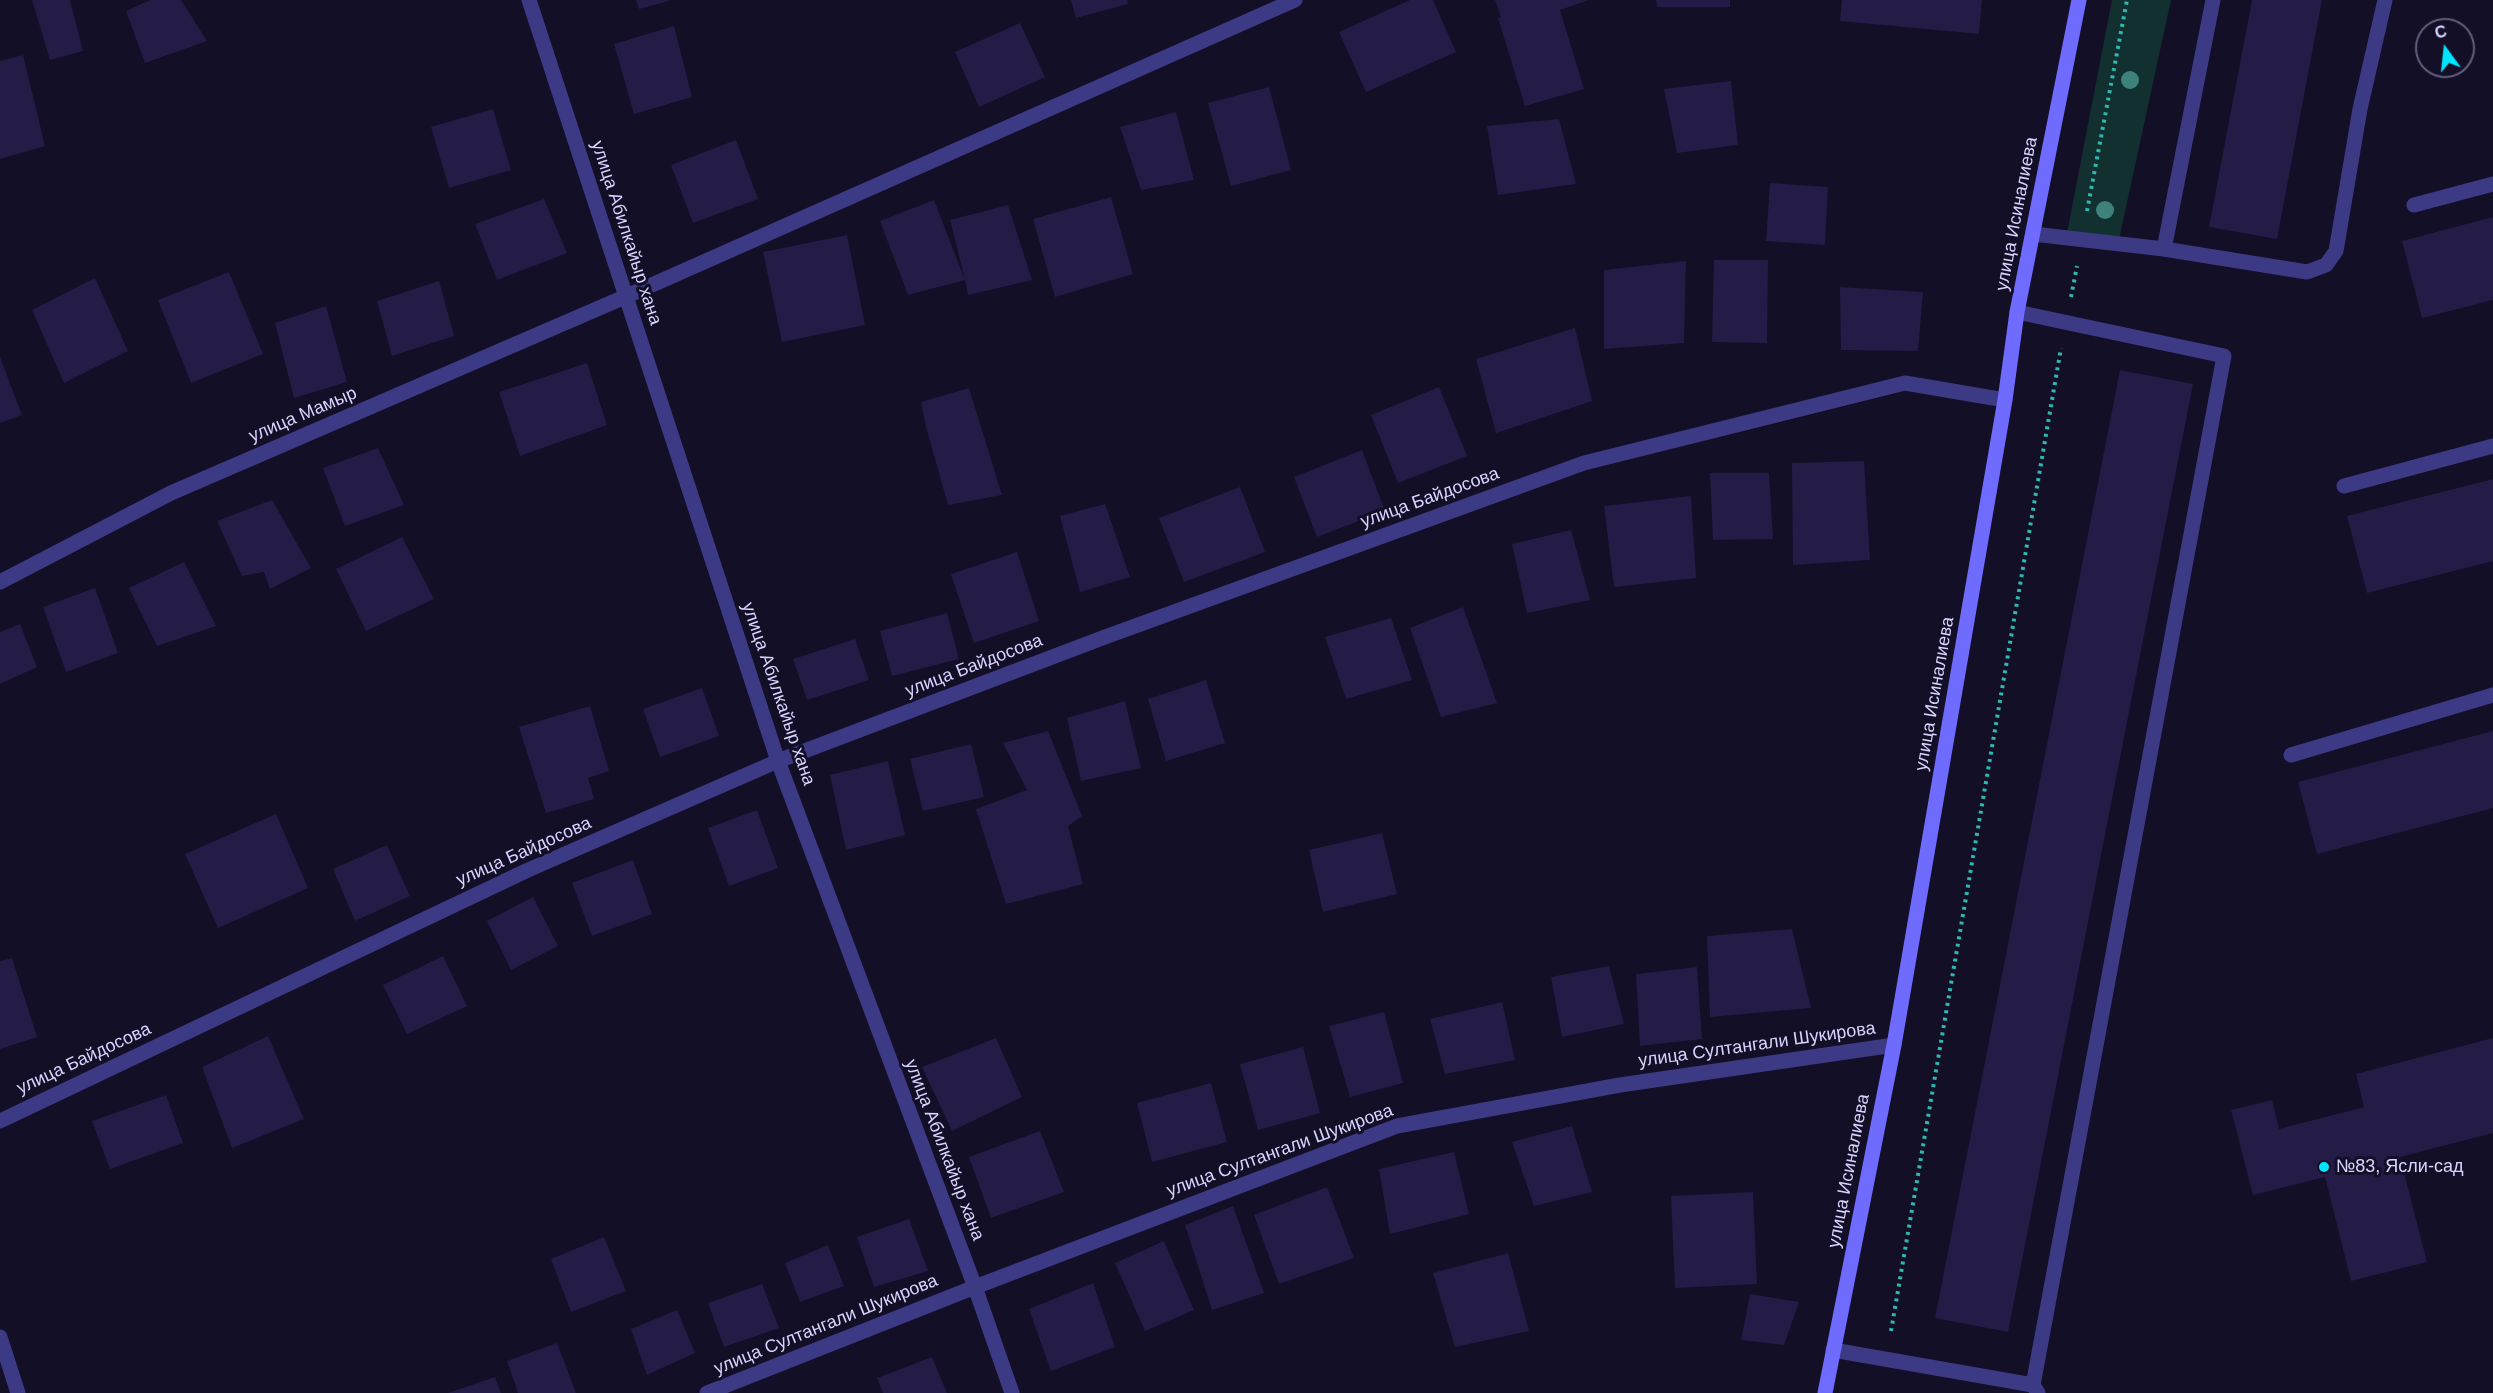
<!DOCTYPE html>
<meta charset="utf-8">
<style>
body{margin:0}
#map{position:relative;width:2493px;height:1393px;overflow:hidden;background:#130f26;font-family:Arial,sans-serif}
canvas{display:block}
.north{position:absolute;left:2415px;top:18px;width:60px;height:60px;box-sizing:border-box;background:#130f26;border:2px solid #625e7d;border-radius:50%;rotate:345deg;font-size:16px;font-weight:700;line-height:24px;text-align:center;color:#d9d4ff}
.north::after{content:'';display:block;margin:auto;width:21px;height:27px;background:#00e5ff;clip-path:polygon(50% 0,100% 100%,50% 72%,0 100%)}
</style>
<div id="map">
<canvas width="2493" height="1393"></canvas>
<div class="north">С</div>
</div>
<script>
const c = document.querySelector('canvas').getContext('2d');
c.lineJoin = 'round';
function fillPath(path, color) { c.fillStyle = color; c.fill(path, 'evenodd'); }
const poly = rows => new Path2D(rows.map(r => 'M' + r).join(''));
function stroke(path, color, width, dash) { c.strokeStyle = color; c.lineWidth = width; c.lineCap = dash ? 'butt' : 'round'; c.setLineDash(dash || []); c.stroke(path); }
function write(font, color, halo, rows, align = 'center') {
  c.font = font + ' Arial,sans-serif'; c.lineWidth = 6; c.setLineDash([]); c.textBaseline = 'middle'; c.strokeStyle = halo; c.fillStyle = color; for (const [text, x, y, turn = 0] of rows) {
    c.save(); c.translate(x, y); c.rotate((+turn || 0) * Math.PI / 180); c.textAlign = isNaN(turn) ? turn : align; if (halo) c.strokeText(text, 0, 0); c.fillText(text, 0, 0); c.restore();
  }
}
fillPath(poly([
 [2112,0,2171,0,2118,244,2066,238]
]), '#12302f');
fillPath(poly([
 [32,0,70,0,83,51,50,60],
 [150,0,181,0,207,41,145,63,126,11],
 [636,0,669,0,669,1,639,9],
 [1071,0,1127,0,1128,4,1076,18],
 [1410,0,1433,0,1456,52,1366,92,1339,32],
 [1495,0,1589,0,1560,10,1584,89,1525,106,1498,18,1501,17],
 [1656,0,1730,0,1730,7,1657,7],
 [1842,0,1982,0,1979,34,1840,21],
 [2252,0,2322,0,2277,239,2209,227],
 [1020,23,1045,77,979,107,955,52],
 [674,26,692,97,634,114,614,44],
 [23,55,45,146,0,159,0,61],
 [1731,81,1738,145,1677,153,1664,89],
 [1269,87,1291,170,1231,186,1208,103],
 [493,109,511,170,449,188,431,127],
 [1176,112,1194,180,1141,190,1120,127],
 [1559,119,1576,184,1498,195,1487,126],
 [736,140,758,199,693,223,671,165],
 [1770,183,1828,187,1825,245,1766,241],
 [1111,197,1133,274,1055,297,1033,219],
 [544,199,567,253,497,280,475,224],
 [934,200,965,280,950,220,1008,205,1032,280,968,295,965,280,908,295,880,221],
 [2493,217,2493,300,2422,318,2402,241],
 [847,235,865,325,782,342,763,252],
 [1714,260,1768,260,1767,343,1712,342],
 [1686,261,1684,343,1604,349,1604,270],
 [229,272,263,354,191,383,158,300],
 [95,278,128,351,64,383,32,310],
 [439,281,454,336,392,356,377,301],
 [1840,287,1923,292,1918,351,1841,350],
 [326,306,347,382,294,398,275,323],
 [1575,328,1592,401,1496,433,1476,359],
 [0,357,22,415,0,423],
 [587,363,607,425,520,456,499,392],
 [2120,370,2193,384,2008,1332,1935,1318],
 [1439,387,1467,456,1398,483,1371,415],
 [969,388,1002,495,948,505,926,427,921,402],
 [378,448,404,505,345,526,323,468],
 [1362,450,1385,511,1317,537,1294,477],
 [1864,461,1870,560,1793,565,1792,463],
 [1710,473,1769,473,1773,539,1713,540],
 [2493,479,2493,561,2367,593,2347,516],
 [1240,487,1265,552,1184,582,1159,518],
 [1691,496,1696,578,1614,587,1604,506],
 [272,500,311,568,270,589,264,572,242,576,217,521],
 [1105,504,1130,577,1080,592,1060,516],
 [1571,530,1590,600,1527,613,1512,544],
 [402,537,434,599,366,631,336,569],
 [1017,552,1039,621,974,643,951,574],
 [184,562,216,626,157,646,129,588],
 [95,588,118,653,66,672,43,607],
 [1463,607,1497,703,1441,717,1410,628],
 [947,613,959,659,892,676,880,631],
 [1391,618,1412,680,1346,699,1325,637],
 [20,624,37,667,0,684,0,632],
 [855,639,869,680,807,700,793,659],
 [1206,680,1225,743,1166,761,1148,699],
 [702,688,719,736,660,757,643,709],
 [1125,701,1141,768,1081,781,1067,718],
 [590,706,609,771,588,778,594,799,546,813,519,727],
 [1048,731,1082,816,1068,826,1083,884,1006,904,976,809,1027,790,1003,743],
 [2493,731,2493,808,2317,854,2298,782],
 [971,744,984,797,923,811,910,759],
 [888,761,905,835,846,850,830,775],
 [757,810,778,868,729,886,708,828],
 [276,814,308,888,218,928,185,854],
 [1382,833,1397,894,1323,912,1309,850],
 [387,845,410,896,355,921,333,869],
 [633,860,652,914,592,936,572,883],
 [533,897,558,946,511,970,487,921],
 [1792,929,1811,1008,1710,1017,1707,936],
 [443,956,467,1006,407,1034,383,985],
 [12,958,37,1037,0,1049,0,961],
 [1609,966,1624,1024,1562,1037,1551,977],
 [1697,967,1702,1039,1640,1046,1636,974],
 [1502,1002,1515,1060,1445,1074,1430,1019],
 [1384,1012,1403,1083,1350,1097,1329,1026],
 [268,1036,304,1119,232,1148,202,1067],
 [996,1038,1022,1097,952,1131,922,1067],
 [2493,1038,2493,1133,2400,1157,2427,1262,2351,1281,2325,1177,2253,1195,2231,1110,2272,1100,2279,1129,2364,1107,2356,1074],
 [1303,1047,1320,1113,1258,1130,1240,1064],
 [1211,1083,1227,1142,1152,1162,1137,1103],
 [166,1095,183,1143,110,1169,92,1121],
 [1572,1126,1592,1192,1534,1206,1512,1142],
 [1040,1131,1064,1192,991,1218,969,1157],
 [1454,1152,1469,1214,1390,1234,1379,1169],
 [1327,1187,1354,1258,1279,1284,1254,1215],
 [1753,1192,1757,1284,1675,1288,1671,1196],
 [1233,1206,1264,1293,1212,1310,1185,1225],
 [909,1219,928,1271,874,1287,857,1237],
 [604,1237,626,1291,571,1312,551,1259],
 [1164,1241,1194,1310,1145,1331,1115,1263],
 [828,1245,844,1286,800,1302,785,1263],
 [1508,1253,1529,1331,1455,1347,1433,1273],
 [1093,1283,1115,1347,1051,1371,1029,1309],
 [762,1284,779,1328,724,1347,708,1303],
 [1750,1294,1799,1302,1784,1345,1741,1340],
 [677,1310,695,1353,647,1375,631,1329],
 [557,1343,576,1393,518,1393,507,1361],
 [932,1357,947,1393,883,1393,877,1378],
 [495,1377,501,1393,448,1393]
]), '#241b47');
stroke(poly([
 [2087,211,2127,0],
 [2071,297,2077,266],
 [1891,1331,2061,348]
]), '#2fb8b0', 4, [3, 4.5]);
stroke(poly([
 [2414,205,2493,184],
 [2164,249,2213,0],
 [2017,312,2224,356,2033,1385],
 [2344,486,2493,446],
 [2291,755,2493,695],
 [1833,1350,2033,1385,2038,1393]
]), '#3d3a85', 15);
stroke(poly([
 [529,0,778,761,975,1287,1012,1393],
 [2033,234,2164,249,2307,272,2326,265,2336,251,2360,109,2385,0],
 [0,582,171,493,627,296,1295,0],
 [0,1121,528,870,778,761,1105,637,1584,463,1905,383,2005,400],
 [0,1337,18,1393],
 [707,1393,975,1287,1397,1126,1620,1085,1894,1045]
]), '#3d3a85', 15);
stroke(poly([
 [1825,1393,1894,1045,2005,400,2017,312,2079,0]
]), '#6f6bff', 15);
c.fillStyle = '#3d827b';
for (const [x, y] of [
 [2130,80],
 [2105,210]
]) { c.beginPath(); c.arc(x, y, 9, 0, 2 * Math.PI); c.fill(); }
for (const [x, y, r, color] of [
 [2324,1167,6,"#00e5ff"]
]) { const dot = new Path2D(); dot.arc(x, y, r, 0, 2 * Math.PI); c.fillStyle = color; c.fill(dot); stroke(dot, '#130f26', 2); }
write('18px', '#d9d4ff', '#130f26', [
 ["улица Исиналиева",2017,214,-79],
 ["улица Абилкайыр хана",626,233,72],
 ["улица Мамыр",303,415,-23],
 ["улица Байдосова",1430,498,-20],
 ["улица Байдосова",974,666,-21],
 ["улица Абилкайыр хана",778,694,71],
 ["улица Исиналиева",1935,694,-80],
 ["улица Байдосова",524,852,-24],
 ["улица Султангали Шукирова",1757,1045,-8],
 ["улица Байдосова",84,1059,-25],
 ["улица Абилкайыр хана",944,1150,69],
 ["улица Султангали Шукирова",1280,1151,-20],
 ["улица Исиналиева",1849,1171,-79],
 ["улица Султангали Шукирова",826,1325,-22]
]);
write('18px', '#d9d4ff', '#130f26', [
 ["№83, Ясли-сад",2336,1167]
], 'left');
</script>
